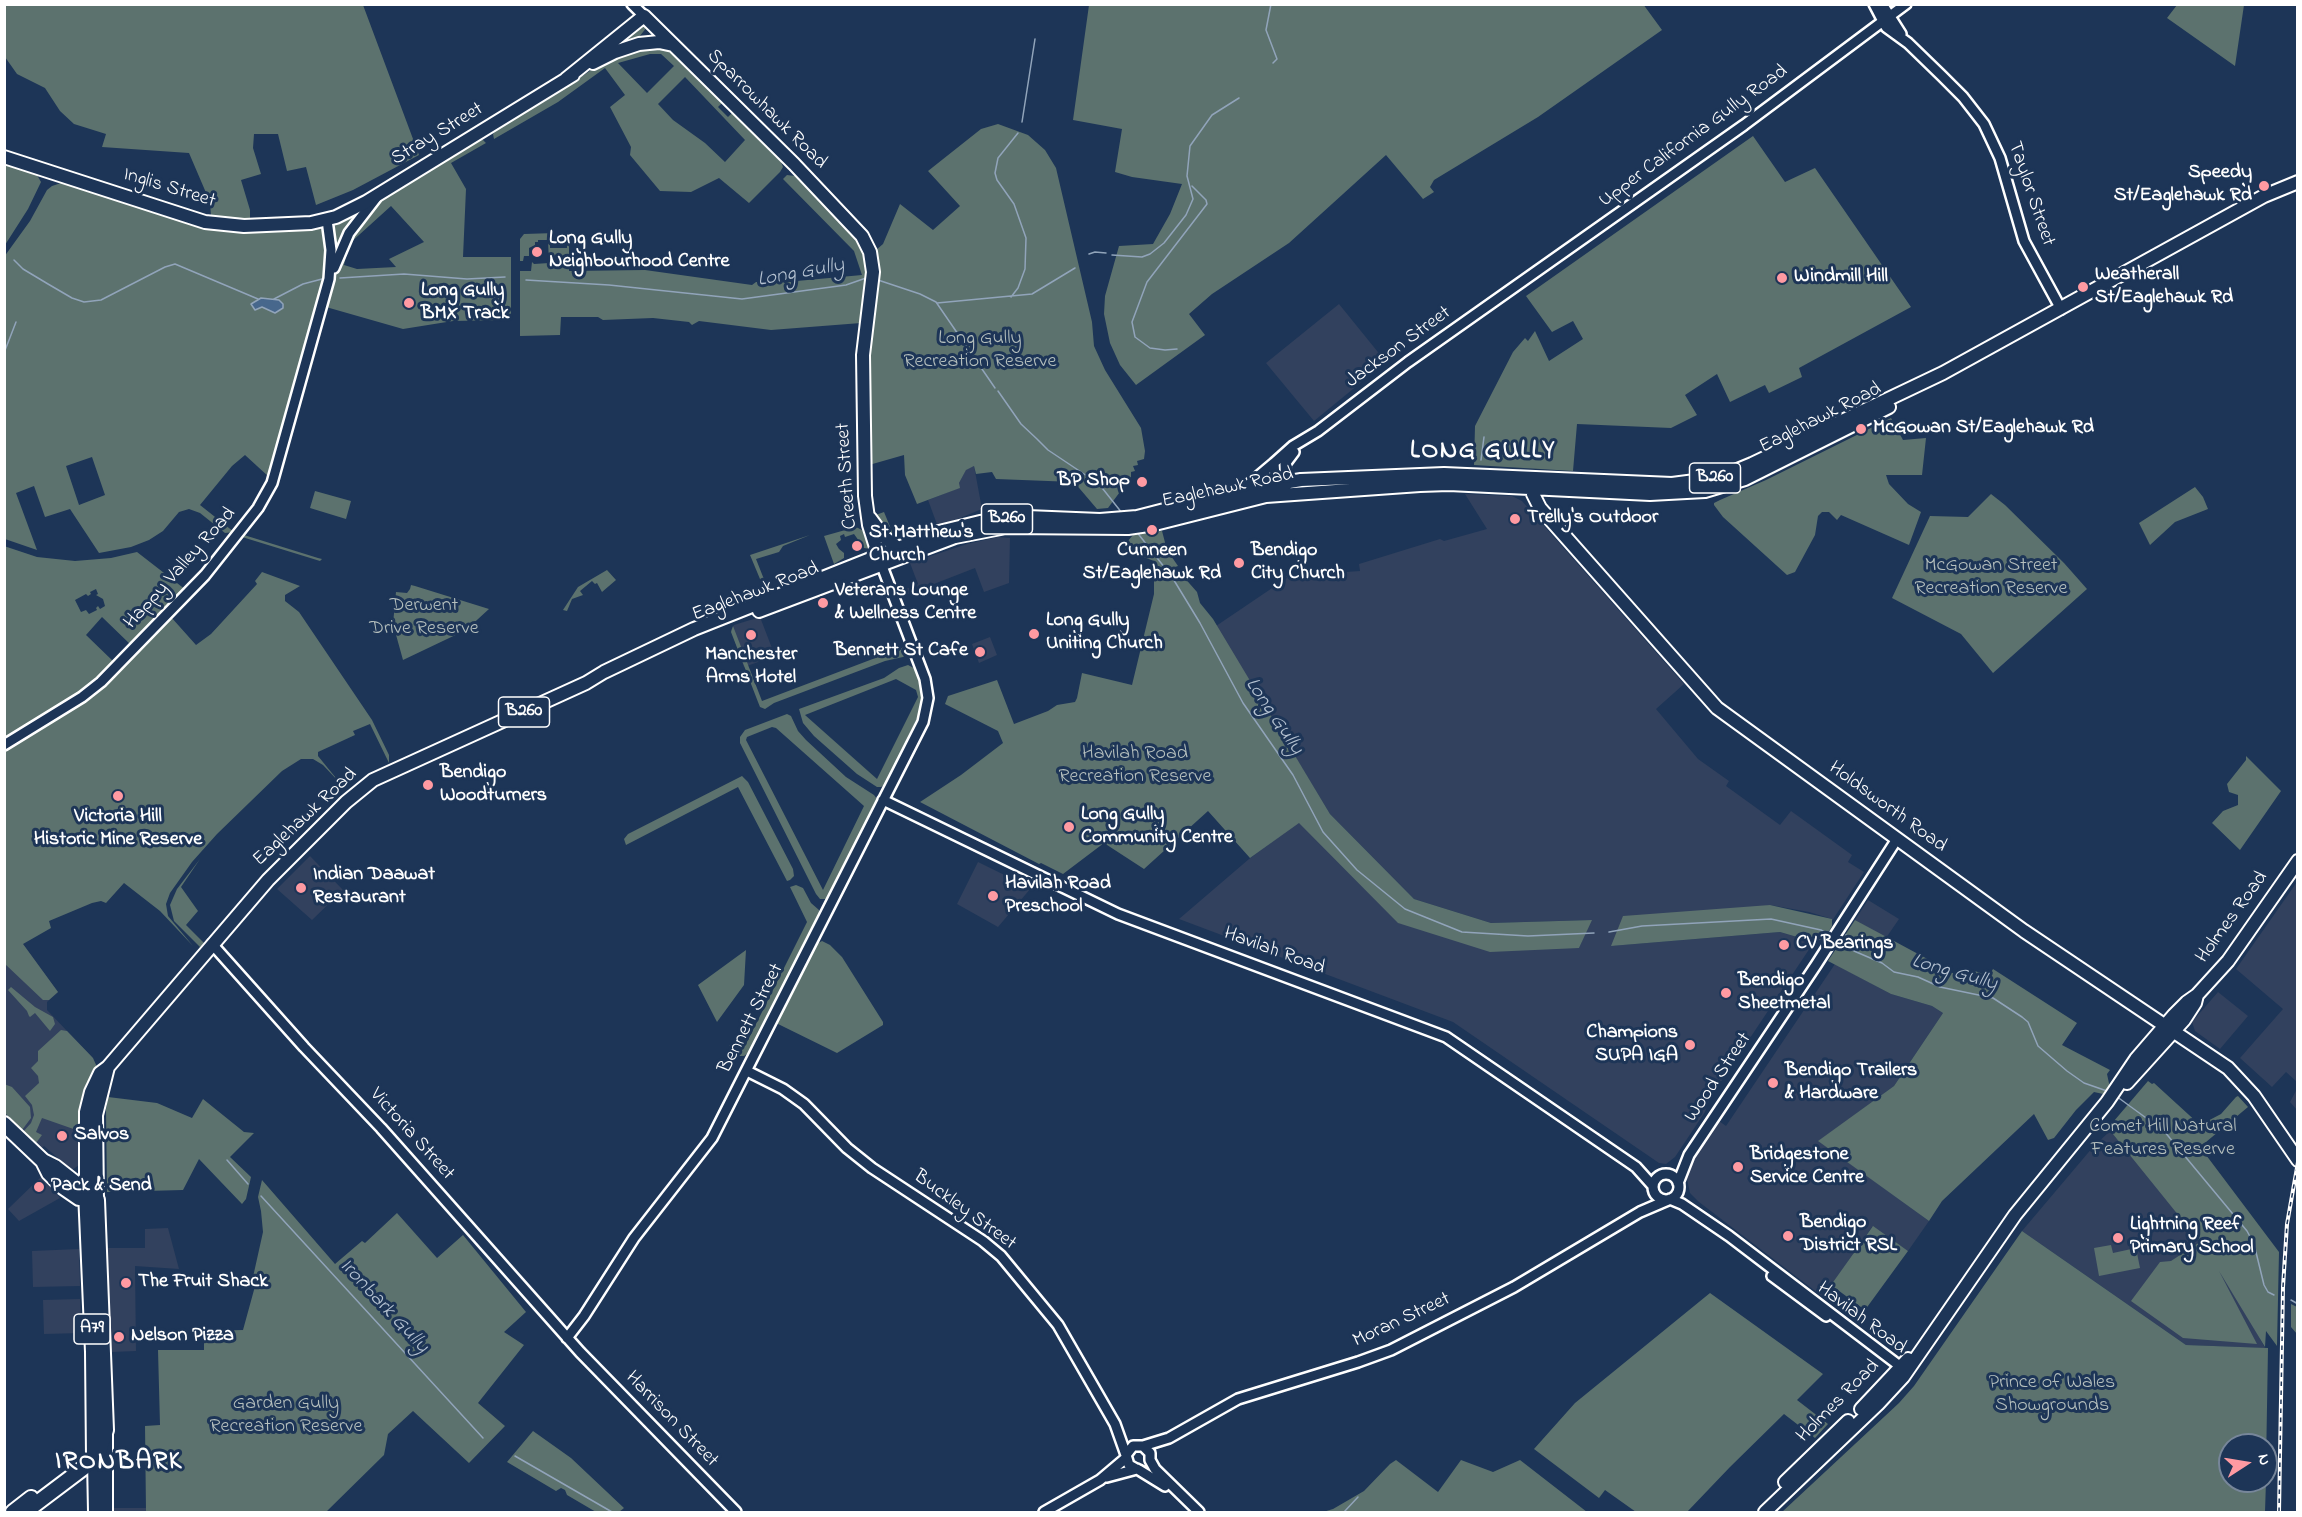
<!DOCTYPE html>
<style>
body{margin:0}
#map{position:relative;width:2302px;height:1517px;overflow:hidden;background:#1d3557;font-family:"Indie Flower",sans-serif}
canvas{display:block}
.frame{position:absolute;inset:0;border:6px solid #fff;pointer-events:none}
.north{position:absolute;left:2218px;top:1433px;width:60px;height:60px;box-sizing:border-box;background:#1d3557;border:2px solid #77869a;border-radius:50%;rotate:78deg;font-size:16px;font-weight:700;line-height:24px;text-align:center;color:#fff}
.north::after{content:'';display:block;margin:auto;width:21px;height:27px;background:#ff9aa2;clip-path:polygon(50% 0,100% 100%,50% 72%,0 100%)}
</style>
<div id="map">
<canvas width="2302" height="1517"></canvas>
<div class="frame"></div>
<div class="north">N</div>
</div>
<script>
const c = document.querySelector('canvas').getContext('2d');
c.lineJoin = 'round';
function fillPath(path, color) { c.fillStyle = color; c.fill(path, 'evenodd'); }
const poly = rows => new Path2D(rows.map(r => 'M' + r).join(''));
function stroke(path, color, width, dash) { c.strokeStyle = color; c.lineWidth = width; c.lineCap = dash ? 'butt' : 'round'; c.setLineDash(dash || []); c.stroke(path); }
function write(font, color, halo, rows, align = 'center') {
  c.font = font + ' "Indie Flower",sans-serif'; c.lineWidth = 6; c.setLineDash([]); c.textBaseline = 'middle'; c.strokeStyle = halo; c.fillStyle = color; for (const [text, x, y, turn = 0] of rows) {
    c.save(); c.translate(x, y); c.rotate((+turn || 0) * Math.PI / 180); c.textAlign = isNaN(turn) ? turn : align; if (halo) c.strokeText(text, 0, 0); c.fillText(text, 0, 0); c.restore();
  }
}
fillPath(poly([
 [1339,304,1386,362,1314,421,1266,363],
 [974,466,982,509,938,527,928,500,959,488,959,483,966,469],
 [1465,494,1512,496,1522,501,1684,684,1656,709,1698,759,1729,781,1726,786,1780,825,1791,811,1852,855,1848,862,1864,872,1832,921,1832,919,1809,912,1770,905,1611,946,1780,932,1814,942,1710,1098,1705,1112,1675,1157,1666,1164,1659,1163,1453,1022,1179,919,1249,859,1299,822,1399,923,1579,948,1591,920,1491,923,1414,899,1330,814,1216,626,1287,578,1286,576,1360,571,1359,564,1440,539,1444,541,1487,529],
 [998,537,1010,538,1009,583,984,592,975,568,903,596,901,591,918,584,910,563,967,544],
 [760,617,775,656,744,667,731,630,734,625],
 [990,637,997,655,979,663,972,644],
 [310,856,343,890,312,920,277,889],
 [978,862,1031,888,998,927,957,904],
 [2297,882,2297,1110,2290,1102,2297,1089,2296,1081,2286,1072,2272,1087,2240,1058,2283,1009,2236,969],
 [1868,900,1899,919,1886,938,1855,920],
 [23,944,58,992,47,1002,47,1010,90,1055,96,1065,92,1079,87,1082,82,1095,82,1163,72,1170,67,1170,59,1166,59,1159,44,1146,42,1148,5,1113,4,954],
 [1835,964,1891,994,1932,1006,1943,1013,1894,1086,1819,1141,1929,1221,1908,1251,1872,1227,1823,1297,1699,1202,1690,1193,1687,1179,1683,1177,1719,1121,1726,1126],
 [2218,992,2248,1016,2220,1049,2195,1031,2192,1022],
 [2110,1131,2208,1242,2265,1348,2186,1345,2022,1231,2093,1147],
 [41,1177,60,1198,19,1221,8,1209],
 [168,1228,179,1269,135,1266,136,1351,111,1352,108,1248,145,1248,145,1229],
 [79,1249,80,1286,33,1287,32,1251],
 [80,1299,82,1333,44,1334,43,1300],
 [114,1508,146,1508,146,1512,114,1512]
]), '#32415e');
fillPath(poly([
 [1643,4,1662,30,1538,117,1434,180,1430,187,1434,192,1423,199,1386,155,1289,243,1212,294,1189,314,1205,335,1136,385,1120,365,1110,343,1104,314,1105,296,1119,246,1153,244,1170,214,1182,184,1132,177,1115,172,1122,129,1073,120,1089,5],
 [4,5,363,5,419,155,353,190,316,205,306,167,287,171,278,134,254,134,253,148,261,174,241,180,250,210,250,219,211,216,210,202,189,153,102,147,106,134,74,124,60,111,45,88,17,74,5,57],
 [2177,5,2244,5,2235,66,2167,18],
 [644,24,647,27,639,37,617,47,614,43],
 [648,46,666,48,674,53,722,103,718,107,728,117,732,113,781,162,783,167,780,172,749,203,719,178,691,192,660,191,630,155,631,147,610,107,625,95,605,68,558,102,494,139,493,134,496,130,550,98,600,64],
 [650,54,661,54,674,66,647,93,618,63],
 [685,77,745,140,725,162,705,143,673,120,658,104],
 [998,124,1028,135,1045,150,1056,168,1092,322,1094,346,1105,370,1141,428,1145,451,1144,459,1137,461,1138,465,1133,466,1135,471,1131,472,1131,477,1108,508,1097,509,1074,482,996,479,992,472,976,474,974,466,966,470,959,483,960,488,917,504,905,475,904,455,869,465,865,373,877,266,876,250,883,244,900,204,933,230,960,206,928,171,981,129],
 [1753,136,1785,182,1815,168,1911,307,1799,368,1802,377,1769,393,1765,385,1730,402,1717,374,1685,395,1697,415,1671,428,1577,424,1573,471,1474,465,1475,426,1513,352,1525,338,1528,341,1535,331,1549,361,1583,339,1573,321,1552,332,1526,296],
 [477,140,483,140,486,143,451,163,466,189,463,257,511,257,511,313,509,318,504,320,453,321,403,329,326,307,345,245,376,204],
 [391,206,424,242,389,259,396,267,357,269,344,265,349,244],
 [5,163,37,175,41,182,28,209,5,245],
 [787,175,795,176,853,236,863,250,869,266,865,304,861,323,771,330,699,321,692,325,689,322,653,318,603,320,598,317,561,317,560,335,520,336,520,271,531,271,532,262,534,264,549,263,548,240,538,240,538,242,535,242,535,245,529,248,529,256,524,256,523,261,520,261,520,239,524,234,555,233,555,237,550,238,550,248,567,248,567,238,561,238,561,234,569,234,569,271,645,270,752,285,756,282,767,282,769,280,775,283,862,275,854,251,783,179],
 [61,183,214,229,243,231,316,227,325,231,327,241,326,278,269,477,245,455,232,466,200,505,234,532,225,533,200,513,189,509,179,512,163,531,149,540,131,547,99,553,70,509,45,517,34,486,16,493,37,550,5,539,4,257,30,221,47,190,52,186],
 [92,457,105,495,79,505,66,466],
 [356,214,359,215,337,252,333,228,337,223],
 [1891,418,1903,440,1926,438,1922,475,1886,475,1889,484,1908,504,1921,512,1909,545,1841,515,1837,520,1829,512,1822,512,1818,516,1815,535,1795,572,1787,575,1723,517,1714,505,1714,503,1720,500,1766,480],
 [2195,487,2203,497,2208,509,2175,522,2150,545,2139,523],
 [315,491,351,501,346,519,310,508],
 [1991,494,2005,505,2064,563,2087,589,1993,673,1961,634,1892,598,1930,516,1968,517],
 [884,512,896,541,873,516],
 [856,527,866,532,871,549,864,548,854,534,845,537,844,534,840,536,841,540,836,544,839,549,844,553,844,558,834,564,824,536],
 [1162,531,1167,550,1178,566,1175,567,1197,592,1200,603,1213,619,1330,814,1414,899,1491,923,1592,920,1579,948,1490,952,1398,923,1299,823,1250,858,1208,811,1144,869,1104,843,1063,874,1041,863,1039,864,920,802,961,775,1003,743,998,731,945,704,948,696,997,680,1014,724,1048,711,1057,705,1075,702,1077,698,1082,673,1132,685,1154,594,1154,561,1125,550,1127,542,1133,535],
 [244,535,318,558,322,559,320,561,242,537],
 [810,535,783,546,779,552,756,559,769,592,765,591,750,555],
 [4,546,37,557,75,561,111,558,137,552,186,590,132,646,102,617,86,635,115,663,80,694,5,740],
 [96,589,98,594,96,595,103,599,105,606,100,609,98,606,96,608,97,610,89,614,86,610,81,612,75,600,86,594,88,596,91,594,90,592],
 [607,570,616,580,602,592,597,583,595,584,592,581,580,591,583,595,572,599,567,611,563,610,578,587],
 [262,572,300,586,285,595,285,601,299,612,372,720,389,755,389,763,370,724,353,731,355,735,318,752,318,756,340,783,323,765,313,759,301,759,282,771,217,834,192,862,170,893,166,904,168,916,193,946,160,911,124,883,106,903,101,901,92,903,49,921,51,928,23,944,58,992,49,1000,43,1000,5,964,5,750,100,689,171,617,196,645,211,634,257,584,255,581],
 [411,585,415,586,489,609,466,630,403,660,393,624,396,592,407,593,410,589],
 [733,626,762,701,907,646,908,653,903,657,885,661,774,703,765,709,760,707,758,702,731,632],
 [908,665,914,668,919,678,922,693,922,708,886,784,881,787,877,787,857,774,814,736,803,723,799,709,884,678,899,668],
 [896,679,916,690,918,697,877,779,805,715],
 [787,714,791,716,798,731,806,740,846,777,874,795,877,799,846,865,826,899,820,899,816,894,740,743,740,737,745,730],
 [772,727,776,728,864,806,823,890,746,740,747,737],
 [2246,756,2281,791,2240,850,2212,823,2223,811,2238,805,2238,795,2229,792,2227,784,2246,760],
 [742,776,748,782,793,869,794,876,790,880,787,881,738,787,626,845,624,839,628,834],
 [200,859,181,887,198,911,186,925,204,943,200,947,174,921,170,905,177,889],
 [796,885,803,888,811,903,819,910,819,916,751,1051,744,1056,738,1056,729,1045,746,1044,807,922,790,887],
 [1770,905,1832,919,1832,926,1825,938,1814,942,1780,932,1611,946,1623,916],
 [1855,920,1946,969,1964,980,1972,970,1989,976,1993,969,2077,1023,2062,1045,2110,1070,2107,1074,2110,1088,2103,1094,2094,1092,2076,1110,2054,1138,2048,1140,2034,1114,1942,1201,1929,1221,1818,1141,1894,1086,1943,1013,1932,1006,1891,994,1828,961],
 [822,941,830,945,842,957,883,1022,883,1025,837,1053,776,1023,815,945],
 [746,950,744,985,717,1022,698,985],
 [11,987,35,1007,53,1017,55,1024,50,1031,35,1013,30,1017,29,1016,27,1011,8,990],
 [61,1030,67,1031,93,1058,97,1067,97,1072,87,1082,83,1092,82,1132,42,1118,36,1132,42,1135,36,1143,23,1132,31,1123,34,1115,32,1105,25,1096,39,1083,38,1076,31,1068,38,1061,38,1051],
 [2148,1081,2152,1084,2154,1083,2200,1125,2221,1114,2236,1097,2238,1096,2248,1107,2200,1147,2279,1252,2277,1346,2266,1331,2265,1347,2219,1271,2257,1344,2183,1338,2131,1301,2160,1262,2171,1261,2200,1242,2108,1128],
 [4,1084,12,1087,30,1107,31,1118,22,1130,5,1113],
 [108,1097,157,1103,192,1118,203,1099,244,1132,254,1133,230,1157,251,1177,246,1199,242,1204,199,1159,183,1190,107,1192,106,1109],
 [262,1180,335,1264,362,1241,365,1243,397,1213,437,1258,463,1235,526,1312,504,1332,524,1345,478,1403,505,1426,469,1463,413,1411,388,1434,384,1455,326,1512,146,1512,145,1426,160,1425,158,1350,204,1350,204,1331,243,1330,257,1279,253,1277,263,1232,261,1211,258,1197],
 [1873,1226,1908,1251,1865,1310,1831,1285],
 [2022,1231,2186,1345,2268,1348,2266,1466,2266,1445,2230,1445,2230,1481,2266,1481,2265,1512,1782,1512,1899,1403,1914,1386],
 [2111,1245,2113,1253,2136,1248,2140,1268,2099,1276,2094,1248],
 [1710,1293,1823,1374,1797,1400,1828,1424,1815,1438,1784,1414,1730,1467,1687,1512,1636,1512,1605,1490,1599,1498,1534,1449,1575,1403],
 [2291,1304,2297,1307,2297,1334,2291,1327],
 [533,1431,571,1458,624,1508,619,1512,596,1512,567,1495,565,1490,561,1488,556,1491,507,1462],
 [1396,1460,1438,1492,1461,1460,1493,1472,1520,1460,1587,1512,1323,1512,1333,1509,1364,1491,1390,1464]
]), '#5c726e');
const water = poly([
 [261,298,279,300,283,304,283,308,275,313,262,307,255,310,251,304,261,298]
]);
fillPath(water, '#47678c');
stroke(water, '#91a4ba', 1.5);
stroke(poly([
 [1271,4,1266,30,1277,59,1273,63],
 [1022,122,1035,39],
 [1089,254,1095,252,1106,253],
 [1112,255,1142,257,1150,254,1164,243,1186,215,1193,199,1187,176,1190,146,1212,115,1239,98],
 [14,260,23,269,48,284,72,298,84,302,101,300,165,267,175,264,258,299],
 [340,278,404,274,467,279,505,277],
 [526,280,609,285,742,299,846,285,866,278],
 [878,280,920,294,936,302,995,388],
 [1011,297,1018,288,1025,269,1026,238,1014,204,997,180,995,173,998,158,1018,133],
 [274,299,303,284,322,279],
 [937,303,1032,294,1075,268],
 [1177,349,1165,350,1150,348,1135,337,1132,322,1147,282,1207,204,1206,200,1192,186],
 [4,353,16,322],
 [998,391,1021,424,1037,439,1048,450,1099,484,1122,513],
 [1481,460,1484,437],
 [1136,531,1172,577,1200,623,1243,703,1293,775,1323,832,1357,870,1405,909,1462,932,1528,936,1594,933],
 [1609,932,1642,926,1771,919,1821,930,1829,935],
 [1846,935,1849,946],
 [1836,939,1854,951,1882,963,1894,972,1918,977,1940,987,1993,998,2022,1017,2028,1022,2038,1046,2067,1071,2084,1083,2107,1091],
 [2116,1096,2164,1131,2247,1231,2254,1244,2264,1285,2268,1292,2274,1295],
 [227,1160,248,1184],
 [261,1196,483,1438],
 [2291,1300,2298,1304],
 [515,1456,612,1512],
 [1344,1512,1358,1497]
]), '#91a4ba', 1.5);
const minor = poly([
 [632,4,644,16],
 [1874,4,1886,27,1908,43,1942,76,1963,97,1984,124,2000,158,2024,241,2061,309],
 [1882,4,1901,34],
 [334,268,349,233,376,198],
 [1286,489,1285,464,1294,452],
 [1242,490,1274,463],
 [1276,490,1274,463,1293,446,1318,431,1408,362,1744,125,1906,4],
 [4,745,82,697,101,682,205,575,258,508,272,483,329,279,331,250,327,220],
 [883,800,1118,914,1446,1037,1636,1167,1653,1186],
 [212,944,304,1047,381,1128,580,1352,736,1512],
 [747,1071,783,1089,804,1104,847,1148,872,1168,983,1241,1001,1256,1058,1325,1115,1424,1126,1455],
 '1653 1187a13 13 0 1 1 26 0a13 13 0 1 1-26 0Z',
 [1678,1183,1689,1155,1816,965,1897,839],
 [1670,1199,1682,1204,1729,1236,1901,1367],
 [1772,1276,1826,1316],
 [567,1338,584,1316,634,1238,712,1138,923,722,928,698,925,679,882,566],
 [1143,1446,1169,1438,1238,1399,1358,1362,1391,1350,1514,1287,1640,1212,1668,1200],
 [1136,1469,1129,1465,1126,1455,1133,1446,1143,1446,1150,1453,1150,1460,1155,1469,1199,1512],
 [1139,1470,1165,1486],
 [1107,1477,1137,1469],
 [1044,1512,1100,1480,1126,1458]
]);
const major = poly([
 [593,63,615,52,639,44,659,42,673,45],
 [566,79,644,16,794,164,862,236,870,252,873,272,863,355,865,496,869,525,881,563],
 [4,157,205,222,244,226,311,223,336,217,366,202,573,75],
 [1532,481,1533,494,1540,508,1717,708,2024,931,2228,1068,2254,1096,2298,1160],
 [870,518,884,537,898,548],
 [759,611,955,537,1006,527,1128,528,1155,524,1266,496,1420,485,1449,484,1650,494,1705,491,1745,479,1889,407],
 [2127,1083,2184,1020,2195,1003,2197,995],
 [86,1192,86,1112,91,1092,100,1073,108,1067,268,880,346,802,373,780,586,683,604,672,694,629,898,548,939,532,980,522,1027,517,1100,520,1137,517,1242,490,1301,480,1444,474,1672,484,1718,478,1752,464,1943,373,2264,196,2298,182],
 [97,1200,96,1115,108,1067],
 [1861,1409,1908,1359],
 [94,1460,95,1512],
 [1785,1482,1848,1421],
 [106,1512,106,1435],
 [1765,1512,1878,1404,1903,1377,2015,1215,2107,1102,2136,1059,2174,1015,2187,1002,2197,995,2228,961,2298,861]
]);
const highway = poly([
 [4,1124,43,1161,49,1173,63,1187,79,1198,94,1201],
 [86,1192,93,1352,94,1458],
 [13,1512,31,1498],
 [25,1512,94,1460,99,1452,106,1430,97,1200,55,1167,43,1161]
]);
stroke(minor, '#fff', 14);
stroke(major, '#fff', 16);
stroke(highway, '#fff', 18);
stroke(minor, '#1d3557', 9);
stroke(major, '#1d3557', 12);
stroke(highway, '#1d3557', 14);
const rail = poly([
 [2279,1512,2283,1287,2287,1224,2298,1162]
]);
stroke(rail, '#fff', 4);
stroke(rail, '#1d3557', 1.5, [4.5]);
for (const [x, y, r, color] of [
 [2264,186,6,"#ff9aa2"],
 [537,252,6,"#ff9aa2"],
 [1782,278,6,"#ff9aa2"],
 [2083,287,6,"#ff9aa2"],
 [409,303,6,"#ff9aa2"],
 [1861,429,6,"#ff9aa2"],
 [1142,482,6,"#ff9aa2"],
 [1515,519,6,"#ff9aa2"],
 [1152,530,6,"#ff9aa2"],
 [857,546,6,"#ff9aa2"],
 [1239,563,6,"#ff9aa2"],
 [823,603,6,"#ff9aa2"],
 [1034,634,6,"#ff9aa2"],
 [751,635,6,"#ff9aa2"],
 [980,652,6,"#ff9aa2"],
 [428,785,6,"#ff9aa2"],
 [118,796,6,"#ff9aa2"],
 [1069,827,6,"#ff9aa2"],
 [301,888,6,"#ff9aa2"],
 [993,896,6,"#ff9aa2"],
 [1784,945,6,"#ff9aa2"],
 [1726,993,6,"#ff9aa2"],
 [1690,1045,6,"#ff9aa2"],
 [1773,1083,6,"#ff9aa2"],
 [62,1136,6,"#ff9aa2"],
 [1738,1167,6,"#ff9aa2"],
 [39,1187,6,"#ff9aa2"],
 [1788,1236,6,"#ff9aa2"],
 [2118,1238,6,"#ff9aa2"],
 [126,1283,6,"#ff9aa2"],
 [119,1337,6,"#ff9aa2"]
]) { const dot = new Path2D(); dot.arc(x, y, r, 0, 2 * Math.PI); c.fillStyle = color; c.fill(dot); stroke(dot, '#1d3557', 2); }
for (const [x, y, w] of [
 [1715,478,51],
 [1007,519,51],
 [524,712,51],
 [92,1329,36]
]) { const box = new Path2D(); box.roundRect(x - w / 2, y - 15, w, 30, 4.5); c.fillStyle = '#1d3557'; c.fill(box); stroke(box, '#fff', 1.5); }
write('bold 18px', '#fff', null, [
 ["B260",1715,478],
 ["B260",1007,519],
 ["B260",524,712],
 ["A79",92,1329]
]);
write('20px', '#fff', '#1d3557', [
 ["Sparrowhawk Road",766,110,45],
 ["Stray Street",438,135,-31],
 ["Upper California Gully Road",1694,137,-36],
 ["Inglis Street",169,189,17],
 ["Taylor Street",2030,194,71],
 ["Jackson Street",1399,348,-36],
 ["Eaglehawk Road",1821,419,-27],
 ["Creeth Street",848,476,-94],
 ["Eaglehawk Road",1228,489,-12],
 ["Happy Valley Road",181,569,-48],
 ["Eaglehawk Road",756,593,-21],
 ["Holdsworth Road",1887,808,36],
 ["Eaglehawk Road",306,818,-43],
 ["Holmes Road",2233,918,-54],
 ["Havilah Road",1274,952,20],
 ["Bennett Street",752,1019,-63],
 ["Wood Street",1719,1078,-56],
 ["Victoria Street",411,1135,48],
 ["Buckley Street",964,1211,36],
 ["Havilah Road",1861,1319,37],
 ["Moran Street",1402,1321,-25],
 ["Holmes Road",1839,1402,-45],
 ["Harrison Street",671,1420,46]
]);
write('bold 20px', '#fff', '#1d3557', [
 ["Speedy",2252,174,"right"],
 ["St/Eaglehawk Rd",2252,197,"right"],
 ["Long Gully",549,240],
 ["Neighbourhood Centre",549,263],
 ["Weatherall",2095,276],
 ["St/Eaglehawk Rd",2095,299],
 ["Windmill Hill",1794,278],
 ["Long Gully",421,292],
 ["BMX Track",421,315],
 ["McGowan St/Eaglehawk Rd",1873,429],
 ["BP Shop",1130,482,"right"],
 ["Trelly's Outdoor",1527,519],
 ["St Matthew's",869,534],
 ["Church",869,557],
 ["Cunneen",1152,552,"center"],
 ["St/Eaglehawk Rd",1152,575,"center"],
 ["Bendigo",1251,552],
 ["City Church",1251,575],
 ["Veterans Lounge",835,592],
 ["& Wellness Centre",835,615],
 ["Long Gully",1046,622],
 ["Uniting Church",1046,645],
 ["Bennett St Cafe",968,652,"right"],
 ["Manchester",751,656,"center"],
 ["Arms Hotel",751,679,"center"],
 ["Bendigo",440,774],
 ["Woodturners",440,797],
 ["Long Gully",1081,816],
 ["Community Centre",1081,839],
 ["Victoria Hill",118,818,"center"],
 ["Historic Mine Reserve",118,841,"center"],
 ["Indian Daawat",313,876],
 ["Restaurant",313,899],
 ["Havilah Road",1005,885],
 ["Preschool",1005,908],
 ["CV Bearings",1796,945],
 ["Bendigo",1738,982],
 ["Sheetmetal",1738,1005],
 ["Champions",1678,1034,"right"],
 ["SUPA IGA",1678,1057,"right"],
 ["Bendigo Trailers",1785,1072],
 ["& Hardware",1785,1095],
 ["Salvos",74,1136],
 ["Bridgestone",1750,1156],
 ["Service Centre",1750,1179],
 ["Pack & Send",51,1187],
 ["Bendigo",1800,1224],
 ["District RSL",1800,1247],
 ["Lightning Reef",2130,1226],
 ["Primary School",2130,1249],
 ["The Fruit Shack",138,1283],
 ["Nelson Pizza",131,1337]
], 'left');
write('20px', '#b6c0be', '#1d3557', [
 ["Long Gully",980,340],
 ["Recreation Reserve",980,363],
 ["McGowan Street",1991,567],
 ["Recreation Reserve",1991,590],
 ["Derwent",424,607],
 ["Drive Reserve",424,630],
 ["Havilah Road",1135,755],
 ["Recreation Reserve",1135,778],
 ["Comet Hill Natural",2163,1128],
 ["Features Reserve",2163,1151],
 ["Prince of Wales",2052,1384],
 ["Showgrounds",2052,1407],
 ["Garden Gully",286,1405],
 ["Recreation Reserve",286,1428]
]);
write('italic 21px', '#b5c2d1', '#1d3557', [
 ["Long Gully",801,274,-10],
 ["Long Gully",1273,717,56],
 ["Long Gully",1954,974,16],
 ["Ironbark Gully",383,1307,47]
]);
c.letterSpacing = '1.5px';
write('bold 26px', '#fff', '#1d3557', [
 ["LONG GULLY",1483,453],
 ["IRONBARK",119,1464]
]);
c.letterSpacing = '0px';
</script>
